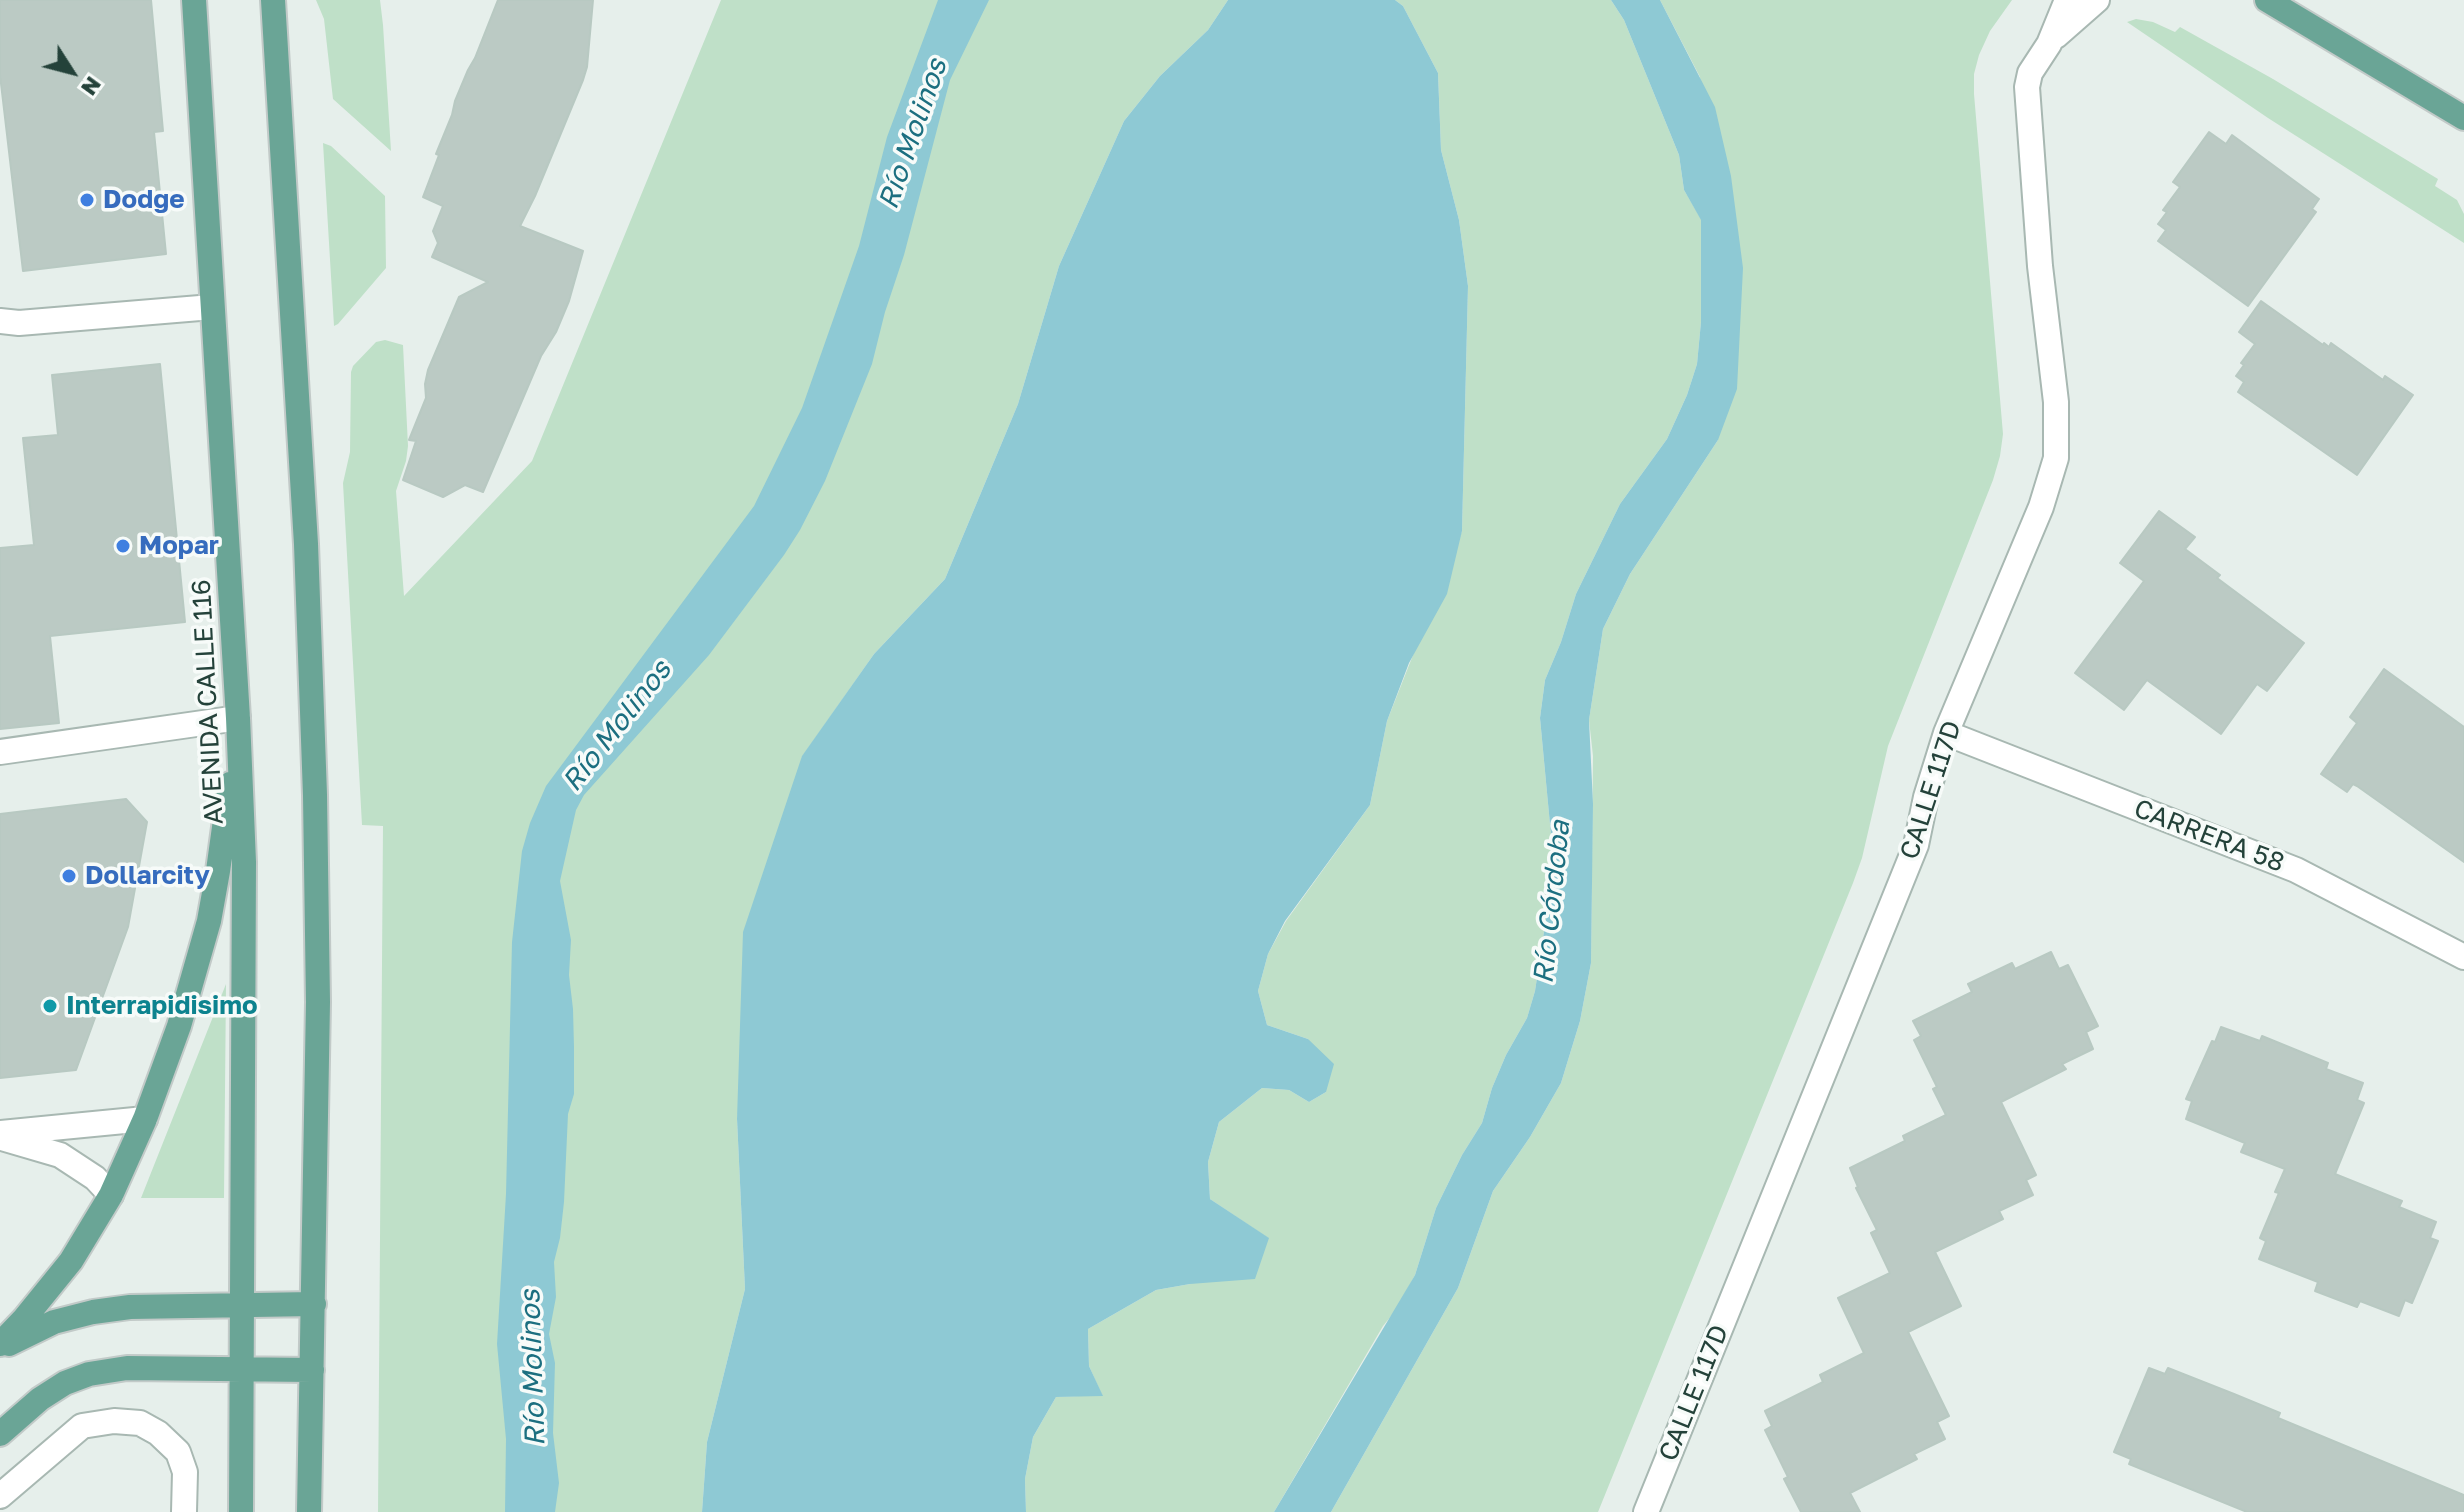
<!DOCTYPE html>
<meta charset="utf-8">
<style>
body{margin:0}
#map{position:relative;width:2464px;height:1512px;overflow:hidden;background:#e6efeb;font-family:"Golos Text",sans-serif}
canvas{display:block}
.north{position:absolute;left:32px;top:32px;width:80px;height:80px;-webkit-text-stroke:6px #f7fbf9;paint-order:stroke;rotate:126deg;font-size:22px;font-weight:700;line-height:32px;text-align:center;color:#24423a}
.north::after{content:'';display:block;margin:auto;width:28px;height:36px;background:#24423a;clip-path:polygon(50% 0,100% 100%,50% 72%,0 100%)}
</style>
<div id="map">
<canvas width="2464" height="1512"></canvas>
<div class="north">N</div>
</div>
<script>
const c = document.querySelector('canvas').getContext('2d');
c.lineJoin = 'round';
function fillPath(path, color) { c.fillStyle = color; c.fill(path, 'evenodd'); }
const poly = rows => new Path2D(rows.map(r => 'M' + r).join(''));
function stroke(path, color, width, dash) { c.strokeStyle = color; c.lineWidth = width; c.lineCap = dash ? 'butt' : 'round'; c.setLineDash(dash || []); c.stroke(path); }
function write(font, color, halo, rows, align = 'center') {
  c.font = font + ' "Golos Text",sans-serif'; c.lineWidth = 7; c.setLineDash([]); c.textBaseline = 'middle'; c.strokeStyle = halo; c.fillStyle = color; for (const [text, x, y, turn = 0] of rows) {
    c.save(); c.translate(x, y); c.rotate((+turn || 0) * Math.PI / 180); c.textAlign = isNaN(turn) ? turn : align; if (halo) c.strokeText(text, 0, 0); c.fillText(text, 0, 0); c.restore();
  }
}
fillPath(poly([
 [316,0,380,0,383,25,391,151,333,99,324,19],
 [721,0,1228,0,1208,30,1160,76,1124,121,1059,266,1018,404,945,579,874,654,802,757,737,1119,745,1289,707,1442,702,1512,378,1512,383,826,362,825,343,483,350,452,351,372,353,366,376,342,385,340,403,345,408,446,406,461,396,491,404,596,532,461],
 [1395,0,1611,0,1624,20,1679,155,1684,190,1701,219,1701,322,1697,364,1687,395,1667,439,1620,504,1576,594,1561,642,1545,680,1540,718,1551,835,1549,899,1535,991,1527,1018,1506,1055,1492,1088,1482,1123,1462,1155,1436,1208,1415,1275,1396,1310,1383,1326,1274,1512,1026,1512,1025,1479,1033,1437,1056,1397,1102,1395,1089,1366,1088,1329,1156,1290,1190,1284,1268,1238,1210,1199,1208,1162,1219,1122,1262,1088,1289,1090,1309,1102,1326,1092,1308,1039,1267,1025,1258,991,1268,954,1286,921,1370,805,1387,721,1462,531,1468,286,1459,220,1441,150,1438,73,1403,6],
 [1660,0,2012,0,1990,31,1979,55,1974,74,1974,94,2003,434,2000,456,1993,480,1888,746,1862,858,1853,883,1598,1512,1331,1512,1458,1288,1493,1191,1530,1137,1561,1083,1580,1021,1591,963,1593,756,1589,720,1603,629,1630,574,1718,440,1700,77],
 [2136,19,2153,22,2175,32,2180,27,2273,79,2438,179,2435,186,2457,200,2464,214,2464,243,2268,118,2127,22],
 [323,143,331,146,385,196,386,268,338,324,334,326],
 [226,984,224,1198,141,1198]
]), '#bfe0c8');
fillPath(poly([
 [938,0,989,0,950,80,904,255,885,312,872,364,825,481,800,530,784,555,709,655,584,795,576,810,560,881,571,940,569,975,573,1009,574,1047,574,1094,568,1114,564,1202,560,1238,554,1262,556,1297,549,1334,555,1363,553,1433,559,1483,555,1512,505,1512,506,1439,497,1344,506,1194,512,942,522,851,530,823,546,786,754,506,802,408,859,246,887,137],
 [1228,0,1395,0,1403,6,1438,73,1441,150,1459,220,1468,286,1462,531,1447,594,1409,663,1387,721,1370,805,1285,921,1268,954,1258,991,1267,1025,1308,1039,1334,1064,1326,1092,1309,1102,1289,1090,1262,1088,1219,1122,1208,1162,1210,1199,1269,1238,1255,1279,1190,1284,1156,1290,1088,1329,1089,1366,1103,1396,1056,1397,1033,1437,1025,1479,1026,1512,702,1512,707,1442,745,1289,737,1119,743,932,802,756,874,654,945,579,1018,404,1059,266,1124,121,1160,76,1208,30],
 [1611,0,1660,0,1715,107,1731,176,1743,268,1737,389,1718,440,1630,574,1603,629,1589,720,1593,804,1591,963,1580,1021,1561,1083,1530,1137,1493,1191,1458,1288,1331,1512,1274,1512,1415,1275,1436,1208,1462,1155,1482,1123,1492,1088,1506,1055,1527,1018,1535,991,1549,899,1551,835,1540,718,1545,680,1561,642,1576,594,1620,504,1667,439,1687,395,1697,364,1701,322,1701,220,1684,190,1679,155,1624,20]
]), '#8ec9d4');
const building = poly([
 [0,0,151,0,163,131,154,132,166,254,23,271,0,75,0,0],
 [498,0,593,0,587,67,583,80,535,196,520,226,583,251,569,301,556,332,541,356,483,492,465,485,443,497,403,480,416,441,409,440,426,398,425,384,428,370,459,297,488,282,432,257,438,243,433,231,443,206,423,197,439,155,436,154,452,115,455,101,468,70,475,58,498,0],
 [2209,132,2226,144,2232,135,2319,199,2312,209,2316,212,2248,306,2158,241,2166,230,2158,224,2167,212,2163,210,2180,187,2173,182,2209,132],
 [2261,301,2323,345,2324,343,2329,347,2331,343,2383,380,2385,376,2413,395,2357,475,2238,392,2244,382,2236,376,2244,365,2241,363,2255,344,2239,332,2261,301],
 [160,364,185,622,50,636,59,723,0,729,0,548,34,545,23,438,58,435,52,375,160,364],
 [2159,511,2195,537,2185,549,2220,575,2217,578,2304,643,2267,691,2257,684,2221,734,2147,680,2124,710,2075,673,2144,581,2120,563,2159,511],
 [2384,669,2464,727,2464,862,2357,786,2353,784,2347,792,2321,774,2357,723,2350,717,2384,669],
 [126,799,147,822,128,927,76,1070,0,1078,0,814,126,799],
 [2051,952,2059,969,2068,965,2098,1026,2086,1032,2093,1049,2062,1064,2066,1069,2001,1102,2036,1175,2026,1180,2033,1195,1999,1211,2003,1219,1935,1252,1961,1306,1908,1332,1949,1416,1937,1422,1945,1439,1914,1454,1917,1459,1850,1493,1860,1512,1801,1512,1784,1479,1788,1477,1765,1430,1772,1426,1765,1411,1823,1382,1820,1375,1864,1353,1838,1298,1890,1273,1871,1233,1877,1230,1856,1188,1858,1187,1850,1168,1905,1141,1903,1136,1946,1115,1933,1089,1937,1087,1914,1040,1921,1036,1913,1021,1972,992,1968,984,2012,963,2015,969,2051,952],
 [2221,1027,2260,1041,2262,1036,2328,1063,2326,1069,2363,1083,2357,1100,2364,1103,2335,1174,2402,1201,2399,1207,2436,1222,2430,1238,2438,1241,2412,1303,2405,1300,2399,1316,2360,1301,2357,1307,2315,1291,2318,1282,2259,1259,2266,1241,2260,1238,2279,1193,2275,1192,2285,1169,2241,1152,2245,1143,2186,1119,2192,1101,2186,1099,2212,1041,2215,1042,2221,1027],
 [2149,1368,2165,1374,2168,1368,2234,1394,2280,1413,2278,1418,2464,1495,2464,1512,2247,1512,2129,1464,2131,1459,2114,1452,2149,1368]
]);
fillPath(building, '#bbcac4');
stroke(building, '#b8c9c2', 2);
const pedestrian = poly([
 [0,1496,82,1426,114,1421,140,1423,158,1433,178,1452,185,1472,184,1512]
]);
const minor = poly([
 [2056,36,2097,0],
 [0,321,19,323,212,307],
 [1946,733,2296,870,2464,957],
 [0,752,238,718],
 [0,1133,145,1119],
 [2,1138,60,1155,95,1178,111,1195],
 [1646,1512,1916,845,1926,797,1946,733,2041,507,2056,458,2056,402,2040,266,2027,87,2030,73,2049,44,2067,0]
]);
const primary = poly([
 [194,0,238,718,244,862,241,1512],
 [273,0,306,544,315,795,318,1002,309,1512],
 [2267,0,2464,118],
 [0,1344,24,1319,71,1261,111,1195,145,1119,179,1026,209,921,218,871,230,784],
 [9,1344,54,1322,93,1312,130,1307,314,1304],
 [0,1434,40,1399,65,1383,89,1374,127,1368,312,1370]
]);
stroke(pedestrian, '#a8b8b2', 28);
stroke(minor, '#a8b8b2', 28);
stroke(primary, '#c2cac8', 28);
stroke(pedestrian, '#fff', 24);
stroke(minor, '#fff', 24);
stroke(primary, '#6aa596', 24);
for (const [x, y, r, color] of [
 [87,200,8,"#3f7fe0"],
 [123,546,8,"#3f7fe0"],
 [69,876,8,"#3f7fe0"],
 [50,1006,8,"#0f9aa8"]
]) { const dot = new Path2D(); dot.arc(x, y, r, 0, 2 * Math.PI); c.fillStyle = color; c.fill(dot); stroke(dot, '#f7fbf9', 3); }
write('bold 26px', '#366cbe', '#f7fbf9', [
 ["Dodge",103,200],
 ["Mopar",139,546],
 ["Dollarcity",85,876]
], 'left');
write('26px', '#24423a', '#f7fbf9', [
 ["AVENIDA CALLE 116",208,702,-93],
 ["CALLE 117D",1931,790,-72],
 ["CARRERA 58",2209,836,21],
 ["CALLE 117D",1694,1393,-68]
]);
write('bold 26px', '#0d838f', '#f7fbf9', [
 ["Interrapidisimo",66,1006]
], 'left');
write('italic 28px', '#1c6f80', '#f7fbf9', [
 ["Río Molinos",913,134,-71],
 ["Río Molinos",617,726,-52],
 ["Río Córdoba",1552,902,-84],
 ["Río Molinos",533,1368,-92]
]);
</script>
